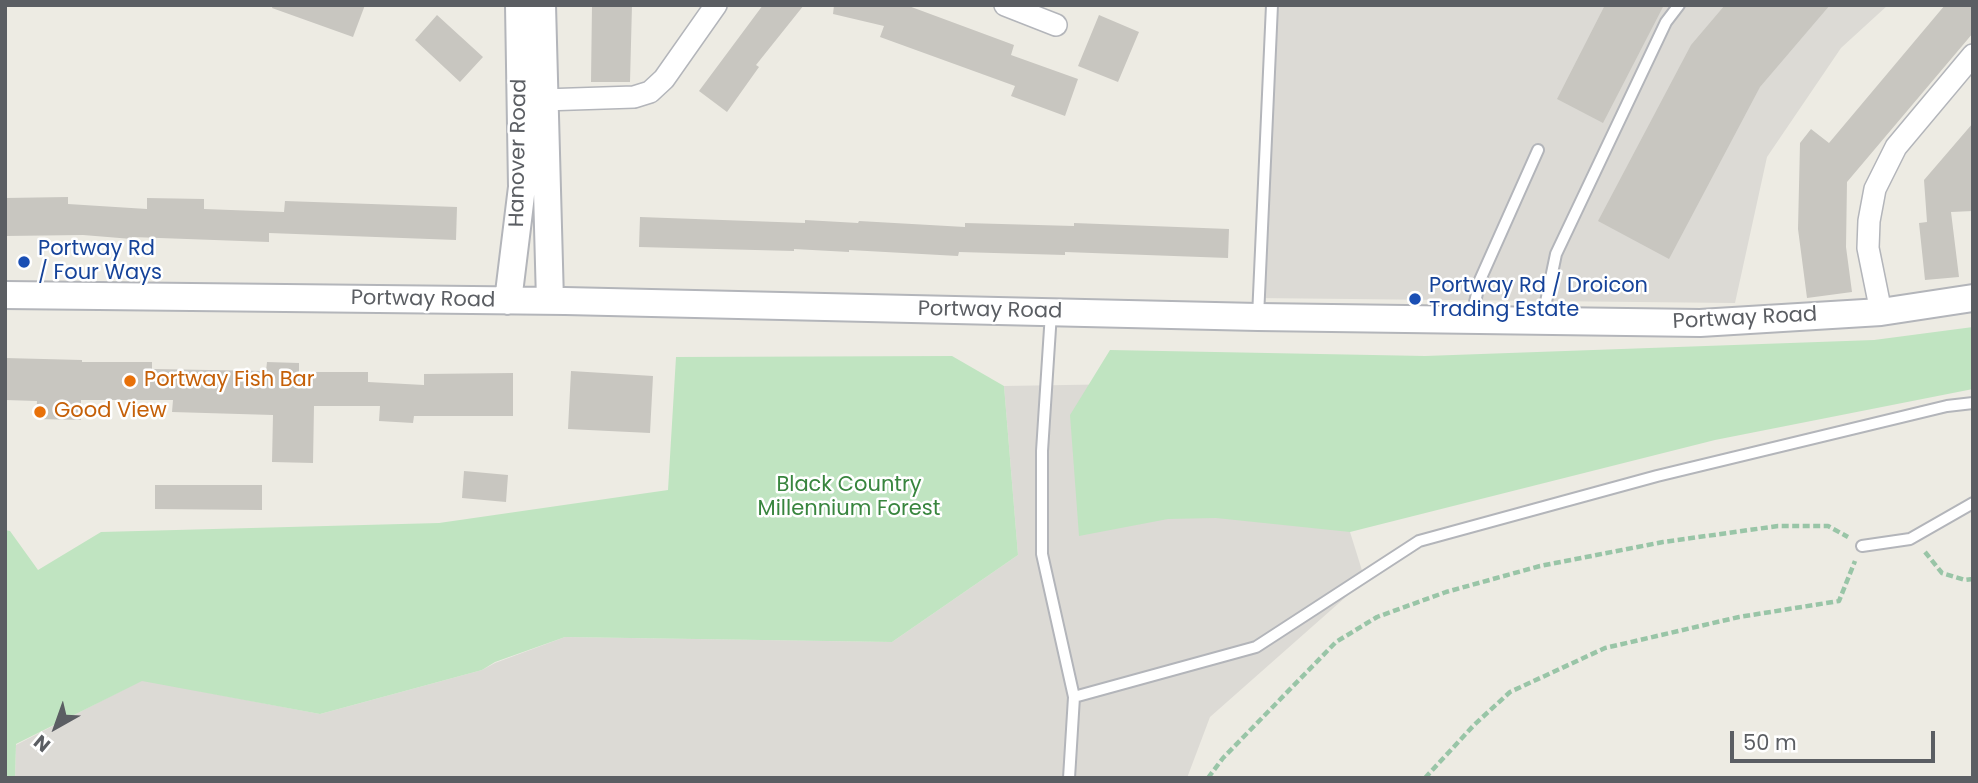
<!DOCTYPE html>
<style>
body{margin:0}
#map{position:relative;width:1978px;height:783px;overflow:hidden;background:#edebe3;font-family:Poppins,sans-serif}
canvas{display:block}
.frame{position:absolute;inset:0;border:7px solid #5b5e63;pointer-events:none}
.north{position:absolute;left:21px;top:692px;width:70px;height:70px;-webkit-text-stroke:5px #fff;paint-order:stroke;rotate:220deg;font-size:19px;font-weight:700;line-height:28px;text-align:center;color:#5b5e63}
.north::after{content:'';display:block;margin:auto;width:24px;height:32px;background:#5b5e63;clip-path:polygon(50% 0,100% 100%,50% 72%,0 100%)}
.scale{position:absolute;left:1730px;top:731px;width:205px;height:32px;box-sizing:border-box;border:4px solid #5b5e63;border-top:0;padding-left:9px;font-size:21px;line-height:24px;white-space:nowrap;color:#5b5e63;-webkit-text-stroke:5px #fff;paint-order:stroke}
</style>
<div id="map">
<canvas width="1978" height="783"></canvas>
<div class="frame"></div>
<div class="north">N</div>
<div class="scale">50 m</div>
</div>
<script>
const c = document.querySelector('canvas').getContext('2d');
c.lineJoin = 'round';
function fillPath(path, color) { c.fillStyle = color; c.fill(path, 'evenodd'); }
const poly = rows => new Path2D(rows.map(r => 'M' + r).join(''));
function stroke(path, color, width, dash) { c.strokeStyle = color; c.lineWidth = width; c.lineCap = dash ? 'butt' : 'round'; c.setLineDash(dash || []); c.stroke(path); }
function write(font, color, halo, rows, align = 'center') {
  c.font = font + ' Poppins,sans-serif'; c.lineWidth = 5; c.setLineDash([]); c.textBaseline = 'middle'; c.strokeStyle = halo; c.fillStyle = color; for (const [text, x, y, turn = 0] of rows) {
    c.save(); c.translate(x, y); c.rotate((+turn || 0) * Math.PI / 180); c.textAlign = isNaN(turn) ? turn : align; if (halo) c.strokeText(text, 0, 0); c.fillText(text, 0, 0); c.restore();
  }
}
fillPath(poly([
 [1274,5,1563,6,1888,5,1841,48,1767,157,1735,303,1255,298],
 [1314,381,1350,532,1365,580,1210,717,1187,778,15,778,16,745,142,680,320,714,482,670,495,663,565,637,892,642,1018,555,1004,386]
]), '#dcdad5');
fillPath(poly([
 [1973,327,1973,389,1715,440,1350,532,1216,518,1168,519,1079,536,1070,415,1110,350,1425,356,1874,340],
 [952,356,1004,386,1018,555,892,642,565,637,495,662,482,670,320,714,142,681,16,744,15,778,5,778,5,530,10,531,38,570,101,532,439,523,668,490,676,357]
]), '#c0e4c1');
fillPath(poly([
 [273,5,365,5,353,37,272,8],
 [592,5,632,5,630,82,591,82],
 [763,5,804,5,756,65,759,67,727,112,699,91],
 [834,5,906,5,1014,45,1011,55,1078,79,1065,116,1011,96,1015,86,880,37,884,26,833,14],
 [1605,5,1664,5,1603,123,1557,99],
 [1725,5,1830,5,1760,87,1669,259,1598,221,1691,45],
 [1945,5,1973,5,1973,33,1847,182,1846,247,1852,292,1807,298,1798,229,1800,143,1811,129,1829,143],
 [437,15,483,57,460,82,415,40],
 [1099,15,1139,32,1118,82,1078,66],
 [1973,123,1973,211,1951,212,1959,277,1925,280,1919,223,1927,222,1924,180],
 [68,197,68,204,147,209,147,198,204,199,204,209,284,212,285,201,457,207,456,240,269,233,269,242,132,237,132,239,83,235,5,236,5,198],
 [640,217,805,223,805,220,858,223,859,221,965,227,965,223,1074,226,1074,223,1229,229,1228,258,1065,252,1065,255,959,252,958,256,849,250,849,252,794,249,794,251,639,247],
 [5,358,82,360,82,362,152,362,152,369,266,371,267,362,299,363,299,372,368,372,368,382,424,385,424,374,513,373,513,416,414,416,413,423,379,421,380,406,314,406,313,463,272,462,273,415,172,412,173,400,81,400,81,420,36,419,37,401,5,400],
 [571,371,653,376,650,433,568,429],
 [464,471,508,475,506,502,462,498],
 [155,485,262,485,262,510,155,509]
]), '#c8c6c0');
const service = poly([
 [1051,313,1042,451,1042,554,1074,697,1069,778],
 [1258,317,1272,5],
 [1471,320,1480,280,1538,150],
 [1542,321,1556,254,1666,22,1679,5],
 [1862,546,1910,539,1973,503],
 [1074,697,1256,647,1419,541,1657,476,1947,406,1973,403]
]);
const minor = poly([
 [1005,5,1056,25],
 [543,100,634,97,650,92,664,79,716,5],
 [1881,312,1868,248,1869,221,1875,189,1896,147,1973,55]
]);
const tertiary = poly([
 [542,5,550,301],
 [5,295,565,301,1258,317,1700,323,1881,312,1973,298],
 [508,301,522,187,519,5]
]);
stroke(service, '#b3b5ba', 14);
stroke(minor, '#b3b5ba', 24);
stroke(tertiary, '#b3b5ba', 30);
stroke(poly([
 [1925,552,1942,573,1965,580,1973,579],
 [1208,778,1223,758,1336,642,1377,617,1446,592,1540,566,1663,542,1778,526,1828,526,1848,537],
 [1425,778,1474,725,1510,692,1605,648,1739,617,1839,601,1855,561]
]), '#99c5a7', 4.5, [7, 3.5]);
stroke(service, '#fff', 10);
stroke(minor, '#fff', 21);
stroke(tertiary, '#fff', 26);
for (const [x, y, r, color] of [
 [24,262,7,"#1a4fb4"],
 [1415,299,7,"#1a4fb4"],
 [130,381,7,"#e8710a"],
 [40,412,7,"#e8710a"]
]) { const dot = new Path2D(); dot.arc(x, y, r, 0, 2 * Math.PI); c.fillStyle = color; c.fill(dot); stroke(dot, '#fff', 2.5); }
write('21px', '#5b5e63', '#fff', [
 ["Hanover Road",519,153,-89],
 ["Portway Road",423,300,1],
 ["Portway Road",990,311,1],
 ["Portway Road",1745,319,-3]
]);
write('21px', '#164399', '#fff', [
 ["Portway Rd",38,250],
 ["/ Four Ways",38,274],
 ["Portway Rd / Droicon",1429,287],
 ["Trading Estate",1429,311]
], 'left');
write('21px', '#c56008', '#fff', [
 ["Portway Fish Bar",144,381],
 ["Good View",54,412]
], 'left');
write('21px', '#38853e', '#fff', [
 ["Black Country",849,486],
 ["Millennium Forest",849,510]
]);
</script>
